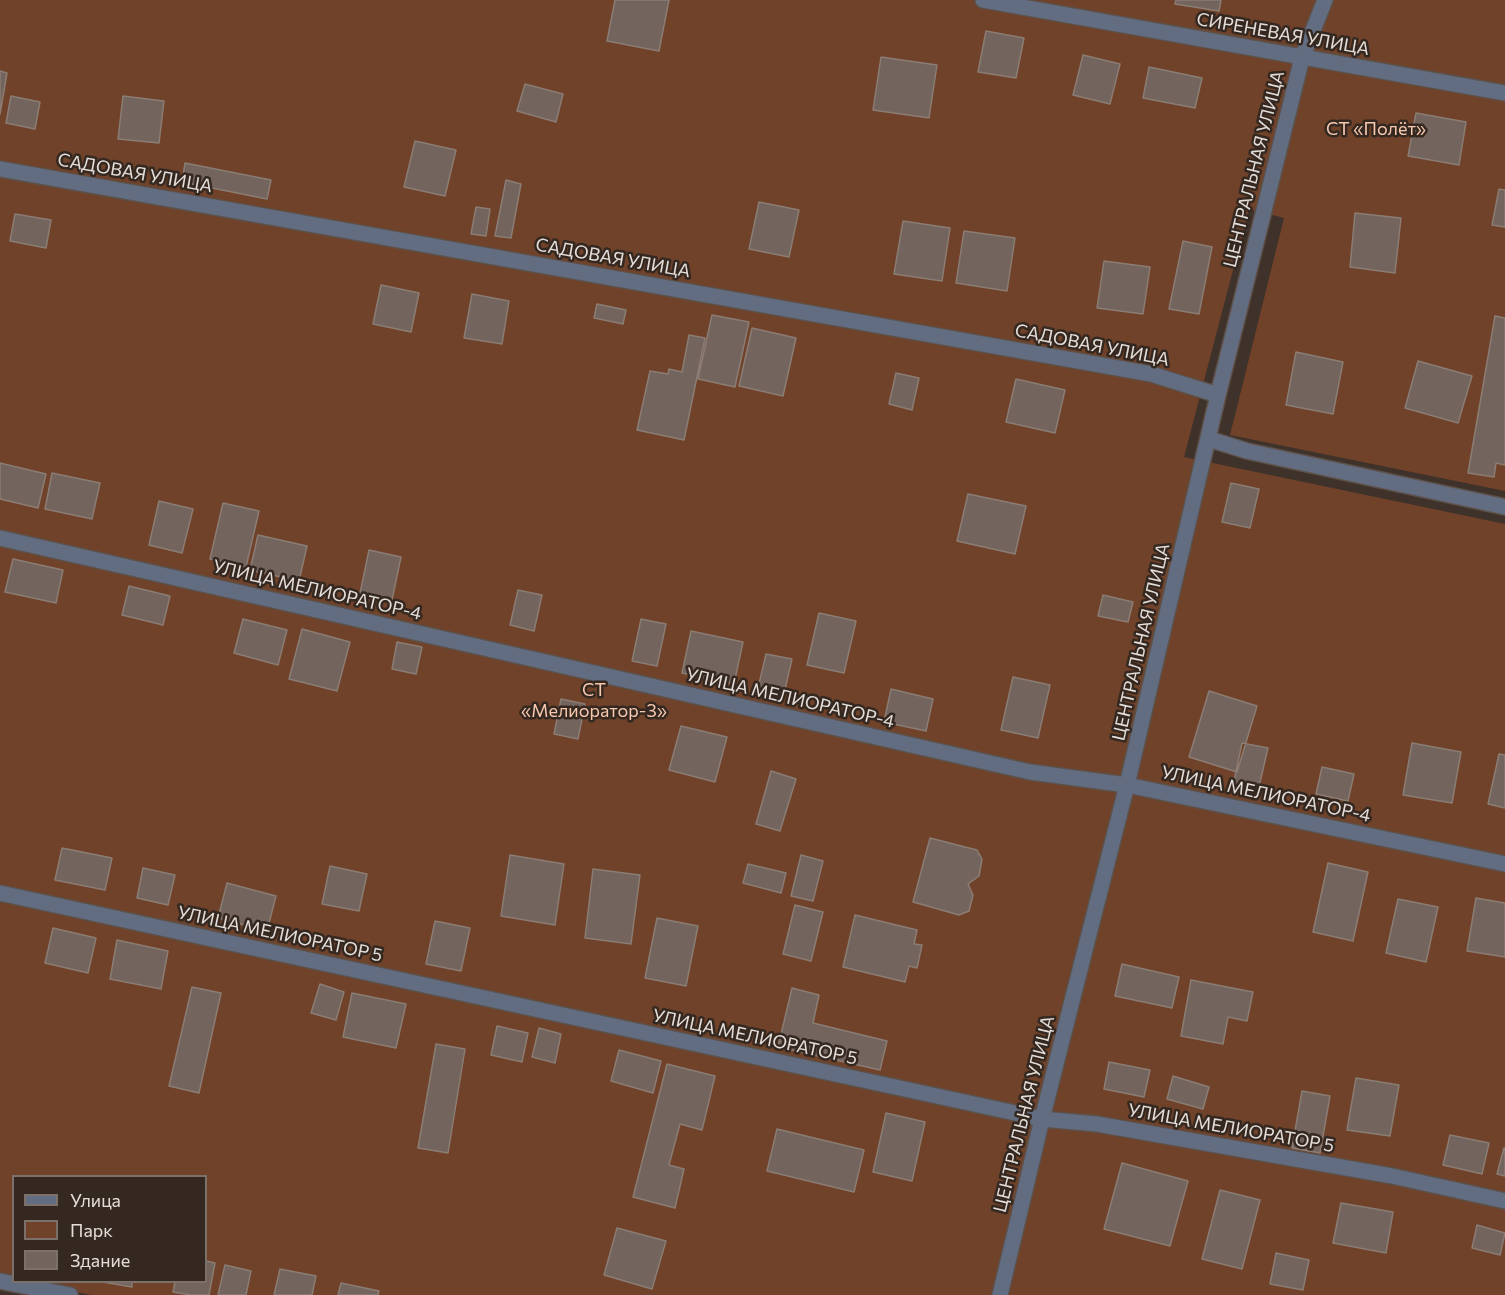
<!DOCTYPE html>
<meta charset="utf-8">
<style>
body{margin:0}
#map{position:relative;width:1505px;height:1295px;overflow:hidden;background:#3f322b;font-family:Commissioner,sans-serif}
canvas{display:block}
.legend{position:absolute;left:12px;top:1175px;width:195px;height:108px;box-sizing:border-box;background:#342821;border:2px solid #7b706a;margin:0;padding:8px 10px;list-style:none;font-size:18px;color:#e5ddd8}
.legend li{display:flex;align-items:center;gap:12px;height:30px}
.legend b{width:30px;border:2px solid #7b706a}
</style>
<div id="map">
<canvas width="1505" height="1295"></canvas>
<ul class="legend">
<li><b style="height:8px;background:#636d82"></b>Улица</li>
<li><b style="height:16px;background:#6f4229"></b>Парк</li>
<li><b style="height:16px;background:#73645d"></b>Здание</li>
</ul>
</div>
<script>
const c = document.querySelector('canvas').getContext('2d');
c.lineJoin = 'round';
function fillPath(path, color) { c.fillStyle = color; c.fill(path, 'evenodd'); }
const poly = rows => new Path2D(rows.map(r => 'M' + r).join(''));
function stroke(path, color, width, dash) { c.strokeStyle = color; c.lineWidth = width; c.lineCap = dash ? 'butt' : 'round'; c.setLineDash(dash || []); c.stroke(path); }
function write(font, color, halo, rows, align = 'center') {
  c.font = font + ' Commissioner,sans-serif'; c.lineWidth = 5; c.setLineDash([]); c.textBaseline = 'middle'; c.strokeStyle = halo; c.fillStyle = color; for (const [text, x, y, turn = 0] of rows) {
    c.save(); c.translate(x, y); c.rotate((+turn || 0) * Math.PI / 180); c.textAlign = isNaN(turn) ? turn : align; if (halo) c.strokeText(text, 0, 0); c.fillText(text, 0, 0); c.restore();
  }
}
fillPath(poly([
 [0,0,1505,0,1505,491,1230,435,1284,218,1249,209,1184,457,1505,524,1505,1295,91,1295,29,1282,206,1282,206,1176,14,1176,13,1278,0,1275]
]), '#6f4229');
const building = poly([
 [615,0,669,0,659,51,607,41,615,0],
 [1176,0,1221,0,1219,11,1175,4,1176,0],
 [986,31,1024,38,1016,78,978,72,986,31],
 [1083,55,1120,64,1110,104,1073,95,1083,55],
 [881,57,937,65,929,118,873,110,881,57],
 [1149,67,1202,78,1195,108,1143,98,1149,67],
 [0,71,7,73,0,114,0,71],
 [525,84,563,94,556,122,517,111,525,84],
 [11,96,40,102,35,129,6,123,11,96],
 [123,96,164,101,159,143,118,139,123,96],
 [1416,113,1466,122,1459,165,1408,156,1416,113],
 [415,141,456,150,445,196,404,187,415,141],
 [185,163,271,180,267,199,182,182,185,163],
 [506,180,521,184,511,238,495,236,506,180],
 [1499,189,1505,190,1505,227,1492,225,1499,189],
 [759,202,799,210,789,257,749,249,759,202],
 [476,207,490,209,486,236,471,234,476,207],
 [1355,213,1401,218,1395,273,1350,267,1355,213],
 [15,214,51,220,46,248,10,241,15,214],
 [903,221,950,228,942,281,894,274,903,221],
 [964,231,1015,238,1007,291,956,283,964,231],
 [1183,241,1212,247,1199,314,1169,309,1183,241],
 [1104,261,1150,267,1143,314,1097,308,1104,261],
 [381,285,419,293,411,332,373,324,381,285],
 [472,294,509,301,502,344,464,338,472,294],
 [597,304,626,310,623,324,594,318,597,304],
 [712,315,749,322,735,387,698,379,712,315],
 [1495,316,1505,318,1505,465,1496,463,1494,477,1468,473,1495,316],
 [752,328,796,338,783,396,739,386,752,328],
 [689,335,705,338,684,440,637,430,650,371,668,374,669,369,682,372,689,335],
 [1296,352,1343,362,1333,414,1286,405,1296,352],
 [1418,361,1472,376,1458,423,1405,408,1418,361],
 [896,373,919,378,912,410,889,404,896,373],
 [1016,379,1065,390,1055,433,1006,422,1016,379],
 [0,463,46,474,38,508,0,499,0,463],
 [52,473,100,483,92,519,45,509,52,473],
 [1231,483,1259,489,1250,528,1222,522,1231,483],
 [968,494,1026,506,1015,554,957,541,968,494],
 [159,501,193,509,182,553,149,545,159,501],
 [223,503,259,511,246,567,210,559,223,503],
 [258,535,307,546,299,581,250,570,258,535],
 [369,550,401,557,392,600,360,593,369,550],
 [13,559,63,570,56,603,5,592,13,559],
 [129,586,170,596,163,625,122,615,129,586],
 [518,590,542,595,534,631,510,625,518,590],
 [1103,595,1133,602,1128,622,1098,616,1103,595],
 [819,613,856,621,844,673,807,665,819,613],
 [243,619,287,630,278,665,234,653,243,619],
 [641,619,666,624,657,666,632,661,641,619],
 [302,629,350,642,337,691,289,679,302,629],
 [691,631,743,642,734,684,682,673,691,631],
 [397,642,422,647,416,674,392,669,397,642],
 [766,654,792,659,784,694,758,688,766,654],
 [1013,677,1050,685,1038,738,1001,730,1013,677],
 [891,689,933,699,926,731,884,722,891,689],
 [1209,691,1257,706,1237,772,1189,757,1209,691],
 [561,699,585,704,578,739,554,734,561,699],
 [681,726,727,737,715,782,669,770,681,726],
 [1242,743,1268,748,1258,791,1233,786,1242,743],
 [1412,743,1461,752,1452,803,1403,795,1412,743],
 [1499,754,1505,755,1505,808,1488,804,1499,754],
 [1322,767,1354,774,1348,801,1316,794,1322,767],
 [771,771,796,779,780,831,756,824,771,771],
 [930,838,977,850,982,859,979,876,968,884,973,895,969,911,959,915,913,902,930,838],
 [62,848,112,858,105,890,55,880,62,848],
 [510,855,564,864,555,925,501,916,510,855],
 [801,855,823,861,813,901,791,896,801,855],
 [1328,863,1368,872,1353,941,1313,932,1328,863],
 [748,864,786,873,781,893,743,883,748,864],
 [330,866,367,874,359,911,322,904,330,866],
 [143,868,175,875,168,905,137,898,143,868],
 [593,869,640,875,631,944,585,938,593,869],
 [227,883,276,896,267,931,218,918,227,883],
 [1476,898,1505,903,1505,957,1467,951,1476,898],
 [1398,899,1438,907,1426,962,1386,953,1398,899],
 [795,905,823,912,811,961,783,954,795,905],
 [855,915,917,930,914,944,922,945,917,968,909,966,905,982,843,967,855,915],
 [657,918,698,926,686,986,645,978,657,918],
 [435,921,470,928,461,971,426,964,435,921],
 [53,928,96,938,88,973,45,963,53,928],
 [117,940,168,951,161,989,110,979,117,940],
 [1122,964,1179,977,1172,1008,1115,996,1122,964],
 [1191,980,1253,992,1247,1021,1228,1017,1223,1044,1181,1036,1191,980],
 [320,984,344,992,336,1020,311,1013,320,984],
 [192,987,221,993,199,1093,169,1086,192,987],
 [792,988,819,995,813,1023,887,1041,880,1070,778,1047,792,988],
 [352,993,406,1004,396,1048,343,1037,352,993],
 [497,1026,528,1033,522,1062,491,1055,497,1026],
 [539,1028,561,1034,555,1063,532,1057,539,1028],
 [436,1044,465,1049,448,1153,418,1148,436,1044],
 [619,1050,661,1061,653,1093,611,1081,619,1050],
 [1109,1062,1150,1070,1144,1097,1104,1089,1109,1062],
 [667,1064,715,1076,702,1130,680,1124,669,1165,684,1169,675,1208,633,1197,667,1064],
 [1173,1076,1209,1087,1203,1109,1167,1099,1173,1076],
 [1356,1078,1399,1085,1390,1136,1347,1130,1356,1078],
 [1302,1091,1330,1096,1320,1153,1292,1148,1302,1091],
 [886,1113,925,1122,912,1181,873,1172,886,1113],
 [777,1129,864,1150,854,1192,767,1171,777,1129],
 [1450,1135,1489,1143,1482,1174,1443,1165,1450,1135],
 [1504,1148,1505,1148,1505,1176,1497,1174,1504,1148],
 [1122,1163,1188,1181,1170,1246,1104,1229,1122,1163],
 [1220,1190,1260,1200,1242,1269,1202,1259,1220,1190],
 [1341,1203,1393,1212,1386,1253,1333,1243,1341,1203],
 [1477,1225,1505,1233,1500,1255,1472,1248,1477,1225],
 [617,1228,666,1241,652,1289,604,1275,617,1228],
 [1276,1253,1309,1260,1303,1290,1270,1284,1276,1253],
 [206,1261,215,1263,209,1295,191,1295,173,1292,175,1282,206,1282,206,1261],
 [225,1265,251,1271,246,1295,218,1295,225,1265],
 [280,1269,316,1276,312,1295,274,1295,280,1269],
 [103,1282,132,1282,132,1287,103,1282],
 [341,1283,379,1291,378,1295,338,1295,341,1283]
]);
fillPath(building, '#73645d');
stroke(building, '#8b7c74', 1.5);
const street = poly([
 [983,0,1505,93],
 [0,169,1151,374,1218,395],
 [1209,439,1247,451,1505,507],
 [0,538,1030,772,1127,785,1505,864],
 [0,893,1006,1111,1042,1119,1097,1124,1392,1176,1505,1201],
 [0,1281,70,1295],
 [1000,1295,1042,1119,1127,785,1218,395,1302,58,1325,0]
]);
stroke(street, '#5d514a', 18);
stroke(street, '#636d82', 15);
write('18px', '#e5ddd8', '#342821', [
 ["СИРЕНЕВАЯ УЛИЦА",1283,34,10],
 ["ЦЕНТРАЛЬНАЯ УЛИЦА",1254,169,-76],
 ["САДОВАЯ УЛИЦА",135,173,10],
 ["САДОВАЯ УЛИЦА",613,258,10],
 ["САДОВАЯ УЛИЦА",1092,345,11],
 ["УЛИЦА МЕЛИОРАТОР-4",317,590,13],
 ["ЦЕНТРАЛЬНАЯ УЛИЦА",1141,642,-77],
 ["УЛИЦА МЕЛИОРАТОР-4",790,698,13],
 ["УЛИЦА МЕЛИОРАТОР-4",1266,794,12],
 ["УЛИЦА МЕЛИОРАТОР 5",280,934,12],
 ["УЛИЦА МЕЛИОРАТОР 5",755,1037,12],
 ["ЦЕНТРАЛЬНАЯ УЛИЦА",1024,1114,-76],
 ["УЛИЦА МЕЛИОРАТОР 5",1231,1128,10]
]);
write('18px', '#f7c7ae', '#342821', [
 ["СТ «Полёт»",1376,129],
 ["СТ",594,690],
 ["«Мелиоратор-3»",594,711]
]);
</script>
